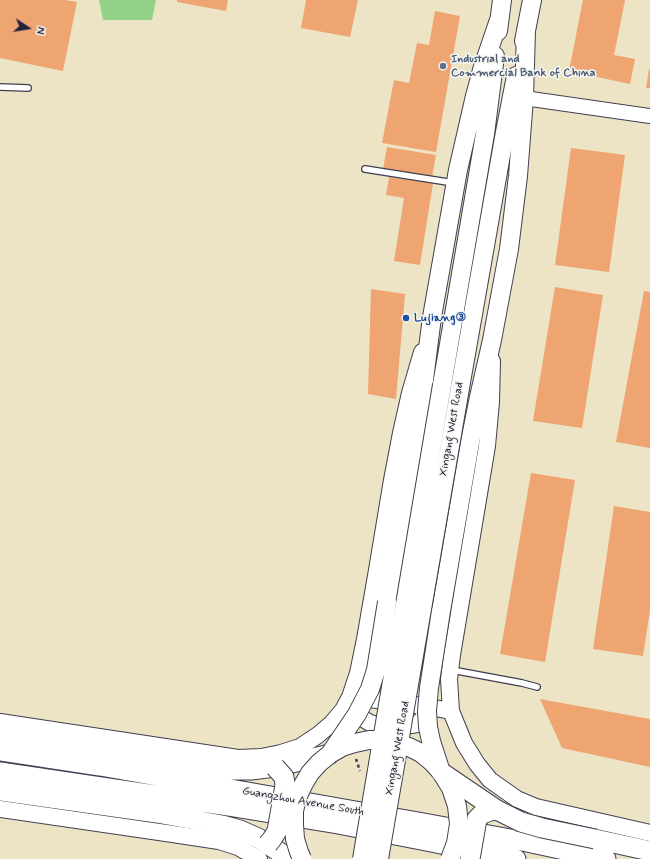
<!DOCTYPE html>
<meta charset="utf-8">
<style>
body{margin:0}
#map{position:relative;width:650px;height:859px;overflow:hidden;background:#ede3c5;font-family:Mynerve,sans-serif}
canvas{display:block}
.north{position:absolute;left:8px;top:8px;width:40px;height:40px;-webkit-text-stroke:3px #f6f6f2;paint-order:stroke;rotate:102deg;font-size:11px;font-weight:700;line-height:16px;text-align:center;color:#22223b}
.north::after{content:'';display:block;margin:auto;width:14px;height:18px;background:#22223b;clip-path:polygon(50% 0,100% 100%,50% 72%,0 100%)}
</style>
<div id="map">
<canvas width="650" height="859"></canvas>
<div class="north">N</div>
</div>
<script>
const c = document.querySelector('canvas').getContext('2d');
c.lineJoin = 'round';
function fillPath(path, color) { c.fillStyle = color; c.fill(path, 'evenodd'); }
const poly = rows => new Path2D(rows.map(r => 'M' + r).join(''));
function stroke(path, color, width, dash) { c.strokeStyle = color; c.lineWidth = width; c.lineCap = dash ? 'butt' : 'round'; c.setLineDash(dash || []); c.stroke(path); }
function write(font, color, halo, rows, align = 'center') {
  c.font = font + ' Mynerve,sans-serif'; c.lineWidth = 3; c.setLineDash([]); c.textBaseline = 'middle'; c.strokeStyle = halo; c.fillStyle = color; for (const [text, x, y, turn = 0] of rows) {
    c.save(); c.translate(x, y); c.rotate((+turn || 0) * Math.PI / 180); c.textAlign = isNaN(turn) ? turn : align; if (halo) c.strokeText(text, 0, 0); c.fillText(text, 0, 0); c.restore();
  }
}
fillPath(poly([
 [99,0,156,0,152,20,103,20]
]), '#93d288');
fillPath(poly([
 [0,0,65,0,77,2,63,71,0,58],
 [177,0,228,0,226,11,177,2],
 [306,0,358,0,350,37,301,28],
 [583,0,625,0,614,55,635,59,630,84,569,71],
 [435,11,460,16,436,152,382,143,394,80,409,83,417,43,429,45],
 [649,69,650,69,650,88,646,88],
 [387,147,436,155,432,177,383,169],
 [571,148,625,155,609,272,555,265],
 [389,177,433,183,420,265,394,261,404,198,386,195],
 [555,287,603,295,582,428,533,421],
 [371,289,405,294,396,399,368,394],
 [644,291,650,292,650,448,616,442],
 [531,473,575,480,545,662,500,654],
 [614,506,650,512,650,610,643,656,593,649],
 [540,699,650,719,650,767,562,748]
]), '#eea572');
const service = poly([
 [0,87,28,88],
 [365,169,454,183],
 [452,670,522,683,537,687]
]);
const tertiary = poly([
 [524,98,650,116]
]);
const secondary = poly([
 [492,361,491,402,487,446,452,655,449,679,451,711,464,743,477,764,490,780,517,799,536,807,650,833],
 [354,697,424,706,451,711],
 [357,714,365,720,370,723,377,725,405,726,417,724,422,720,427,711],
 [0,722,238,758,261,757,281,753,300,747,318,735,332,723,343,710,350,697,358,673,365,639,377,570,392,480,401,433,410,393,422,352],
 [0,809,166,833,219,841,238,847,259,859]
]);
const primary = poly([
 [498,31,502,0],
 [524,41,532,0],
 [442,385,485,134,495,56],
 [460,388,505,132,516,76],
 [387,602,420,411,432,317,458,170,475,96,482,70,499,20],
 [441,611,471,437,479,397,492,340,509,249,518,176,524,98,526,30]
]);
const trunk = poly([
 [0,737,230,770,251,770,275,767,330,754],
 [0,751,100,766,424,823,527,842,606,859],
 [0,772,229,806,338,824,421,840,516,859],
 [0,791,157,813,222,825,240,830,258,838,290,859],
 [595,839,650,851]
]);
stroke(service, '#403f50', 8);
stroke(tertiary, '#403f50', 16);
stroke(secondary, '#403f50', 18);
stroke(primary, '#403f50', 20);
stroke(trunk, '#403f50', 21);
stroke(poly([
 [356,759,360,771]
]), '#403f50', 2.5, [3, 3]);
stroke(service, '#fff', 5.5);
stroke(tertiary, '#fff', 14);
stroke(secondary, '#fff', 16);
stroke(primary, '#fff', 18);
stroke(trunk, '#fff', 19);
const primaryBridge = poly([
 [330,754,357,714,370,689,376,670,387,602],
 [440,769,431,741,428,727,427,711,429,688,441,611],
 [302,859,299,852,295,839,294,825,294,811,297,798,303,785,310,773,319,763,330,754,342,747,355,743,369,740,382,740,396,743,409,747,421,753,432,762,441,772,451,788,457,806,459,824,456,843,450,859],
 [362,859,442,385],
 [379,859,460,388]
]);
const trunkBridge = poly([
 [441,772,497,810,521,822,542,828,595,839],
 [268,844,272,839,277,831,285,785,284,777,275,767],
 [470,859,477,819,482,814,490,811,497,810]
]);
stroke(primaryBridge, '#403f50', 20, []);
stroke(trunkBridge, '#403f50', 21, []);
stroke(primaryBridge, '#fff', 18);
stroke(trunkBridge, '#fff', 19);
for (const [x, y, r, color] of [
 [443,66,4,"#5c6f8a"],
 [406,318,4,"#1a4fb4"]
]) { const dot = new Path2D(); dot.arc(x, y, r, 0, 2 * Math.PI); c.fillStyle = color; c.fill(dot); stroke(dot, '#f6f6f2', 1.5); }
write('bold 12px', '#4e5e75', '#f6f6f2', [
 ["Industrial and",451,59],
 ["Commercial Bank of China",451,73]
], 'left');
write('bold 12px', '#164399', '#f6f6f2', [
 ["Lujiang③",414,318]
], 'left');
write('12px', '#22223b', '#f6f6f2', [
 ["Xingang West Road",452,429,-80],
 ["Xingang West Road",398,748,-80],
 ["Guangzhou Avenue South",303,802,10]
]);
</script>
